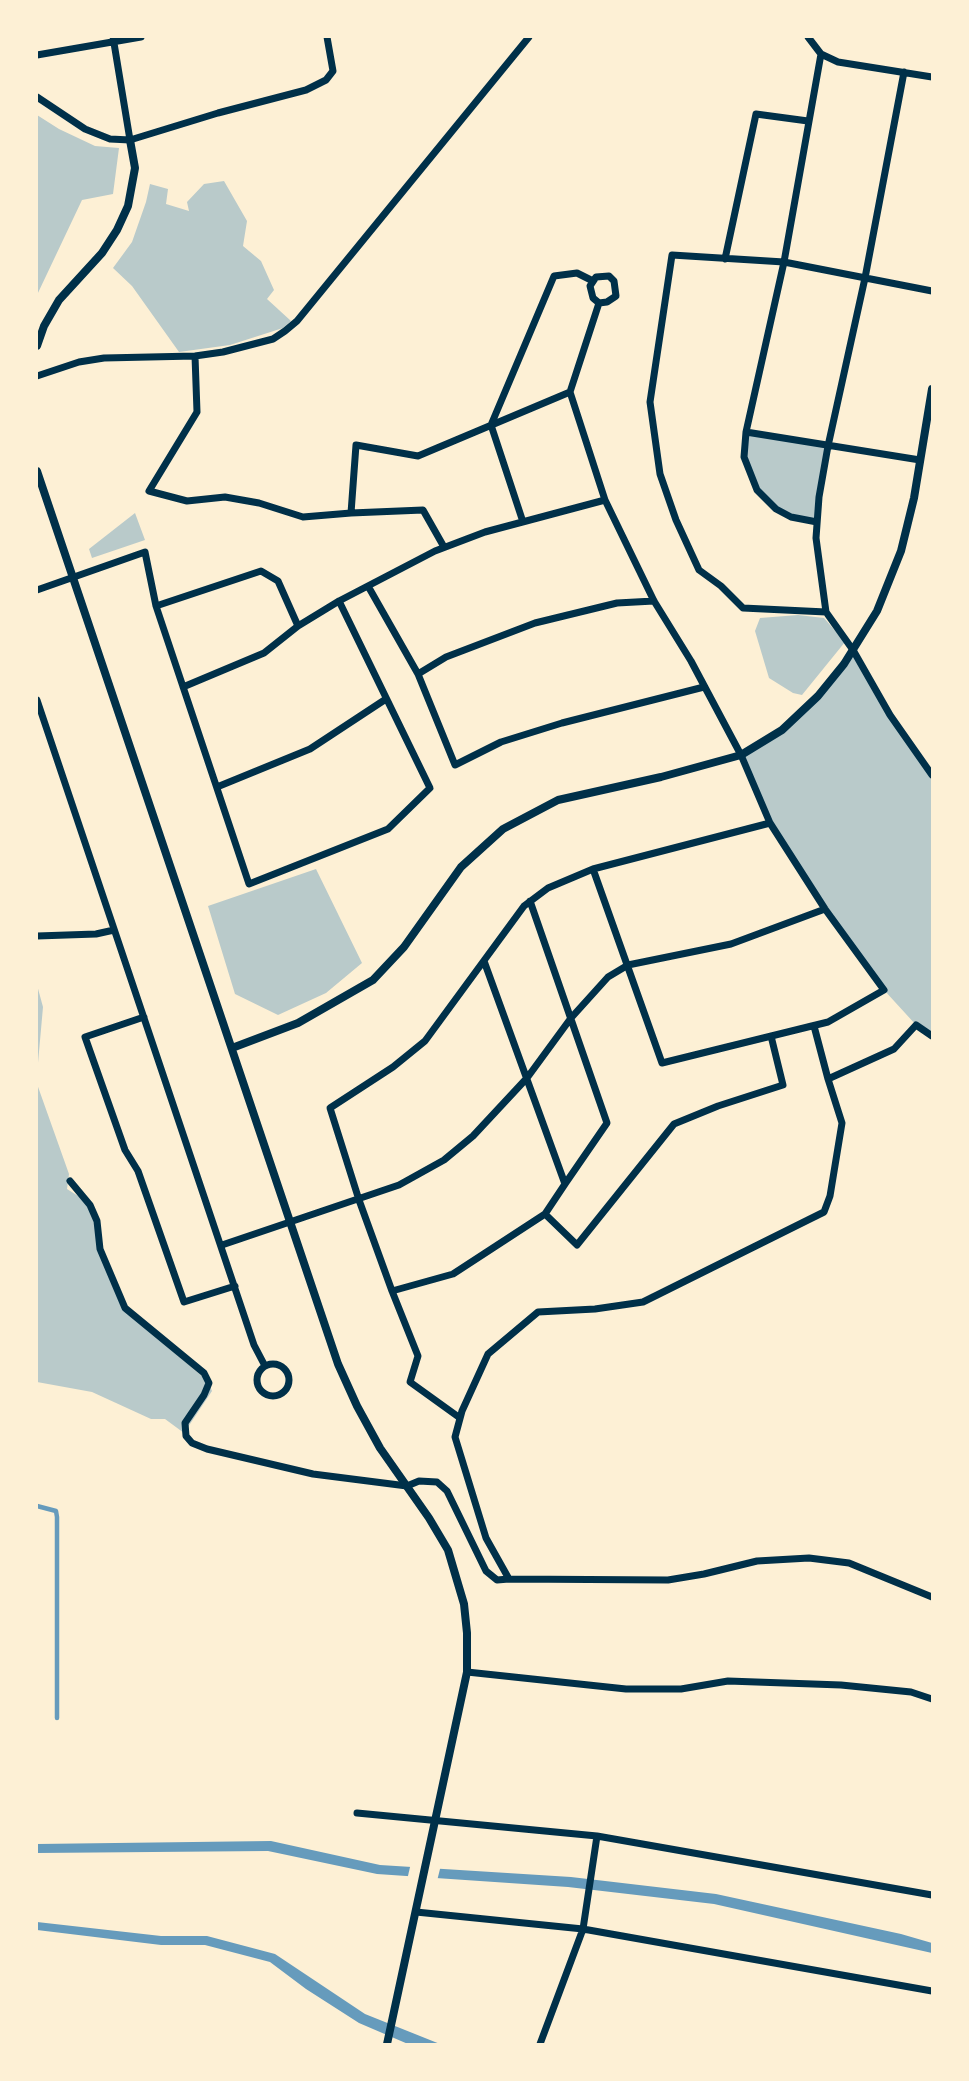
<!DOCTYPE html>
<style>
body{margin:0}
#map{position:relative;width:969px;height:2081px;overflow:hidden;background:#fdf0d5;font-family:"DM Sans",sans-serif}
canvas{display:block}
.frame{position:absolute;inset:0;border:38px solid #fdf0d5;pointer-events:none}
</style>
<div id="map">
<canvas width="969" height="2081"></canvas>
<div class="frame"></div>
</div>
<script>
const c = document.querySelector('canvas').getContext('2d');
c.lineJoin = 'round';
function fillPath(path, color) { c.fillStyle = color; c.fill(path, 'evenodd'); }
const poly = rows => new Path2D(rows.map(r => 'M' + r).join(''));
function stroke(path, color, width, dash) { c.strokeStyle = color; c.lineWidth = width; c.lineCap = dash ? 'butt' : 'round'; c.setLineDash(dash || []); c.stroke(path); }
fillPath(poly([
 [37,115,59,129,95,146,119,148,113,194,82,200,37,295],
 [224,181,247,221,243,246,261,261,274,290,267,299,291,321,283,328,230,345,179,352,132,286,113,268,132,242,146,202,150,184,168,189,166,204,189,211,187,202,204,184],
 [746,432,828,446,817,522,791,517,757,490,744,457],
 [135,513,145,540,92,558,89,549],
 [798,615,824,618,845,642,802,695,793,693,769,678,755,631,760,618],
 [853,650,932,775,932,1036,916,1025,884,990,770,823,741,755,782,730,818,696],
 [316,869,362,963,326,993,278,1015,235,994,208,906],
 [37,985,43,1007,37,1074],
 [37,1084,69,1174,67,1189,86,1201,95,1222,99,1251,122,1308,203,1377,210,1386,212,1391,184,1433,165,1419,151,1419,92,1392,37,1382]
]), '#b9caca');
fillPath(poly([
 [271,1841,380,1865,571,1877,716,1894,901,1934,932,1943,932,1953,714,1904,568,1887,377,1874,268,1851,37,1853,37,1844],
 [37,1922,161,1936,207,1936,275,1954,365,2014,440,2044,408,2044,359,2023,306,1989,270,1962,205,1945,161,1945,37,1930]
]), '#669bbc');
fillPath(poly([
 [411,1863,441,1865,437,1881,407,1880]
]), '#fdf0d5');
stroke(poly([
 [37,1506,56,1511,57,1517,57,1718]
]), '#669bbc', 4.5);
stroke(poly([
 [113,37,130,140],
 [808,37,821,54,838,62,932,77],
 [37,55,141,37],
 [904,72,865,278,828,446,819,497,816,538,826,612,853,650,890,715,932,775],
 [37,97,85,129,110,139,130,140,218,113,306,90,326,80,333,71,327,37],
 [725,259,756,114,808,121],
 [195,356,197,412,149,491,187,501,225,497,259,503,303,517,351,513,356,445,418,456,570,392,605,500,654,601,691,661,741,755,770,823,825,909,884,990,828,1022,662,1063,593,869],
 [37,376,79,362,104,358,195,356,223,352,273,339,285,331,297,321,529,37],
 [570,392,599,303,607,302,616,296,614,281,609,276,596,277,590,286,593,298,599,303],
 [746,432,920,460],
 [351,513,423,510,444,547],
 [523,522,491,425,554,276,577,273,593,281],
 [817,522,791,517,776,509,757,490,744,457,746,432,784,262,821,54],
 [368,586,418,674,455,765,501,742,562,723,704,687],
 [37,590,145,552,156,606,249,884,388,829,430,788,339,601],
 [156,606,261,571,278,581,298,626,339,601,435,551,485,532,605,500],
 [826,612,743,608,721,586,699,570,676,520,660,474,650,402,672,255,784,262,932,291],
 [418,674,446,657,535,623,617,603,654,601],
 [183,687,264,653,298,626],
 [37,700,254,1345,265,1366],
 [217,787,310,749,386,699],
 [530,901,607,1123,565,1184],
 [37,936,96,934,114,930],
 [484,961,565,1184,545,1214,453,1274,392,1291,359,1200,330,1108,393,1067,425,1041,524,906,548,888,593,869,770,823],
 [144,1017,85,1037,125,1150,138,1171,184,1302,235,1286],
 [814,1026,828,1079],
 [932,1036,916,1025,894,1049,828,1079,842,1123,830,1196,824,1212,643,1302,595,1309,538,1312,488,1354,462,1411,455,1437,486,1538,509,1579,668,1580,704,1574,757,1561,809,1558,849,1563,932,1597],
 [70,1181,90,1205,97,1221,100,1249,125,1308,204,1373,209,1383,204,1395,185,1423,186,1436,192,1443,207,1449,313,1474,407,1486,419,1481,437,1482,447,1491,486,1571,497,1580,509,1579],
 [545,1214,577,1245,674,1124,718,1106,783,1085,771,1036],
 [222,1245,399,1185,444,1160,473,1136,527,1078,571,1018,608,977,628,965,731,944,825,909],
 [392,1291,418,1356,410,1382,460,1418],
 '257 1380a16 16 0 1 1 32 0a16 16 0 1 1-32 0Z',
 [467,1672,626,1689,681,1689,728,1681,841,1685,911,1692,932,1699],
 [357,1813,597,1836,932,1895],
 [416,1912,583,1929,932,1991],
 [540,2044,583,1929,597,1836]
]), '#003049', 7);
stroke(poly([
 [37,346,44,326,59,300,102,253,117,230,128,206,135,168,130,140],
 [37,471,338,1364,357,1406,380,1448,429,1518,448,1550,464,1604,467,1633,467,1672,387,2044],
 [232,1048,298,1023,373,980,404,947,461,867,503,829,558,800,661,777,741,755,782,730,818,696,844,664,877,611,901,551,914,498,932,389]
]), '#003049', 8);
</script>
